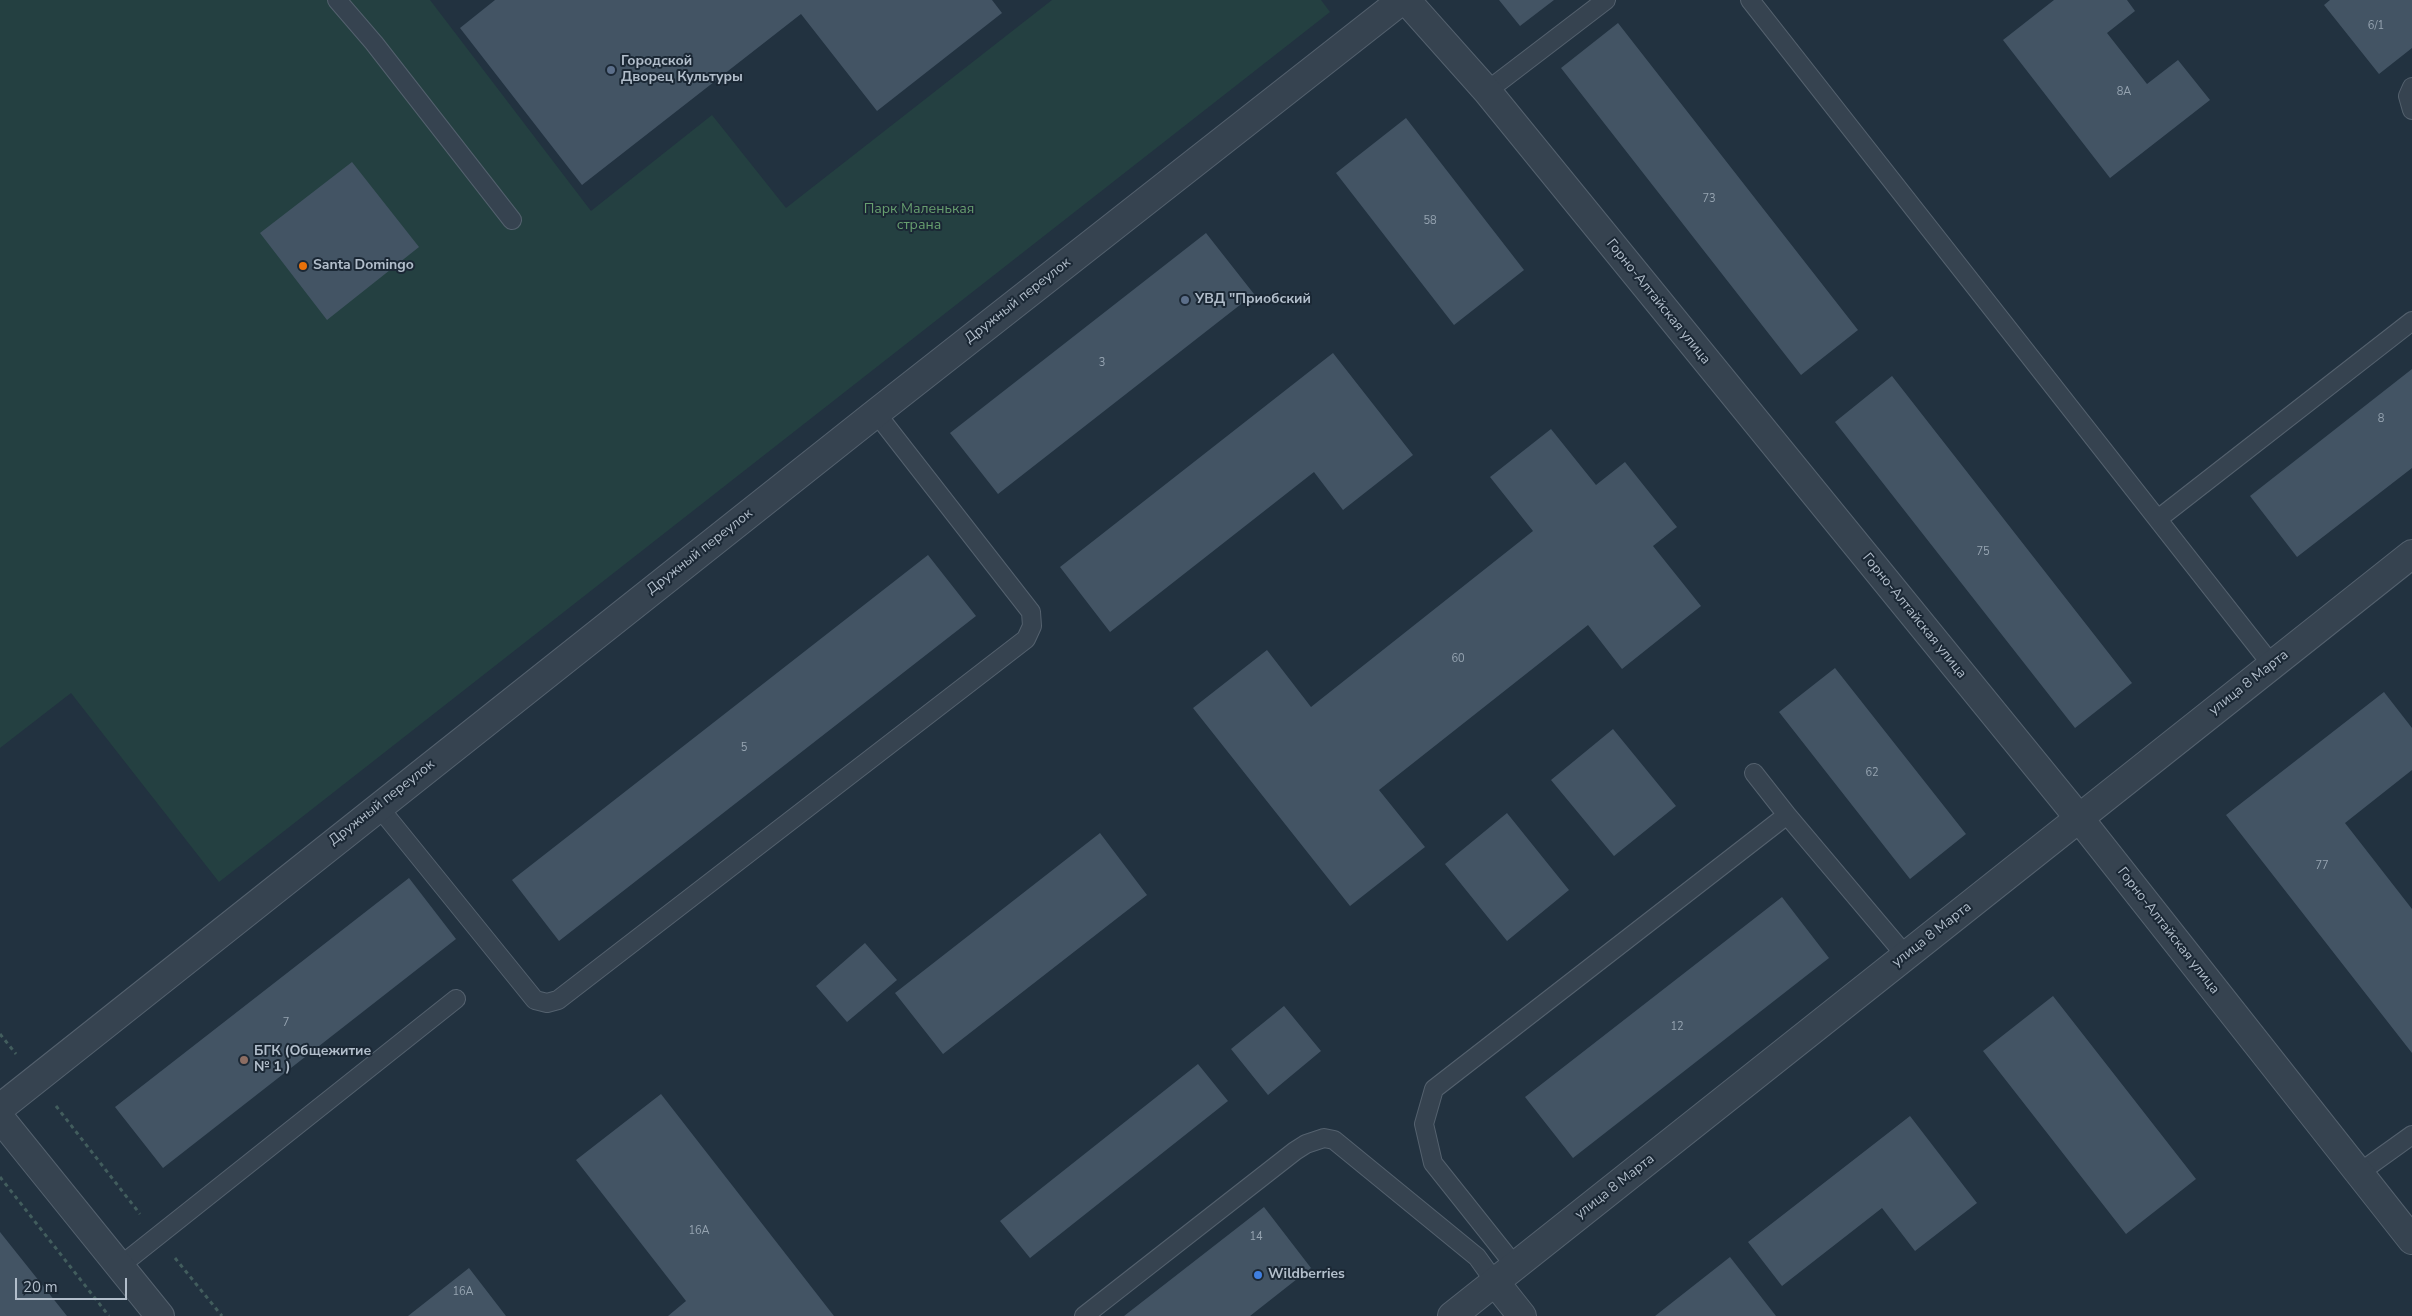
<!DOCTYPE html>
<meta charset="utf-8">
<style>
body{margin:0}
#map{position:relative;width:2412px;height:1316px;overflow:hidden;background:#223240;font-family:"Nunito Sans",sans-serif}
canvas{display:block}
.scale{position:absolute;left:15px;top:1278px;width:112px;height:22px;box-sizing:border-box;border:2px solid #b2becb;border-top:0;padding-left:6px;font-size:15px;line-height:18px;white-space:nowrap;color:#b2becb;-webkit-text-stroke:4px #1b2835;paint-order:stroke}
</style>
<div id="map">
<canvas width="2412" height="1316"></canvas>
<div class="scale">20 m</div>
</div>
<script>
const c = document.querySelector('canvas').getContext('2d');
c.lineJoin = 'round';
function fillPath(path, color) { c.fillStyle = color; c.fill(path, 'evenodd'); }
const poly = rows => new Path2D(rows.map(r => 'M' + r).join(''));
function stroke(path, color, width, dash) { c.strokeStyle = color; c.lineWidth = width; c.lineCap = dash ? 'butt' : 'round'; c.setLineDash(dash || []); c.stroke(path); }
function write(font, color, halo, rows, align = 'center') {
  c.font = font + ' "Nunito Sans",sans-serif'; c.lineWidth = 4; c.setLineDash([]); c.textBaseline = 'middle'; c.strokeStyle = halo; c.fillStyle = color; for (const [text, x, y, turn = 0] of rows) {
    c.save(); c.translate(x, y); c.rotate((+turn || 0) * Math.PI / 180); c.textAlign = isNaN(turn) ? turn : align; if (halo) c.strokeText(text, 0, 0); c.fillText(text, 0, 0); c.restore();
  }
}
fillPath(poly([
 [0,0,430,0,591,211,712,115,786,208,1052,0,1321,0,1330,12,219,882,71,693,0,748]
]), '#244041');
fillPath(poly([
 [495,0,992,0,1002,13,877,111,801,14,582,185,460,28],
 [1499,0,1554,0,1520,26],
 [2054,0,2127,0,2135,11,2107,33,2147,84,2178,60,2210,100,2110,178,2003,40],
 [2330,0,2412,0,2412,48,2379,74,2324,5],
 [1618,23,1858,330,1801,375,1561,68],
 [1406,118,1524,270,1454,325,1336,173],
 [352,162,419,247,327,320,260,233],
 [1206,233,1254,294,998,494,950,433],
 [1333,353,1413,455,1343,510,1314,472,1110,632,1060,567],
 [2412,369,2412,468,2297,557,2250,496],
 [1892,376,2132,683,2075,728,1835,422],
 [1551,429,1596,485,1625,462,1677,527,1653,546,1701,606,1622,669,1588,625,1379,790,1425,847,1350,906,1193,708,1267,650,1311,707,1533,531,1490,477],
 [928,555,976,616,559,941,512,880],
 [1835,668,1966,834,1910,879,1779,712],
 [2384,692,2412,728,2412,770,2345,823,2412,909,2412,1053,2226,815],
 [1613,729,1676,806,1614,856,1551,780],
 [1507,813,1569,890,1507,941,1445,864],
 [1100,833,1147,895,943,1054,895,993],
 [409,878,456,939,163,1168,115,1107],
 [1782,897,1829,958,1573,1158,1525,1097],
 [865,943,897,980,847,1022,816,986],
 [2053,996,2196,1179,2126,1234,1983,1051],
 [1284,1006,1321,1051,1268,1095,1231,1049],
 [1198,1064,1228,1101,1030,1258,1000,1221],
 [661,1094,834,1316,668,1316,686,1301,576,1160],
 [1910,1116,1977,1203,1915,1251,1882,1208,1782,1286,1748,1242],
 [1264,1207,1311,1268,1250,1316,1124,1316],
 [0,1232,67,1316,0,1316],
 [1730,1257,1776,1316,1655,1316],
 [469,1268,506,1316,408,1316]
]), '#435464');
const service = poly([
 [337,0,374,43,512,220],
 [1750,0,2272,665],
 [2412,87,2408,96,2412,110],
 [1487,91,1606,0],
 [2158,519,2412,321],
 [1754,773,1787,815],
 [378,806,535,1000,547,1003,558,1000,1026,639,1032,626,1031,612,876,413],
 [2359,1173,2412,1135],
 [120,1266,456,999],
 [1515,1266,1433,1163,1424,1124,1434,1089,1787,815,1906,956],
 [1084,1316,1295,1151,1306,1144,1324,1138,1334,1140,1477,1257,1495,1282]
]);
const minor = poly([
 [1406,0,1487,91,2079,818,2412,1240],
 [0,1108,876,413,1402,0],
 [0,1118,160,1316],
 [1495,1282,1522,1316],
 [1452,1316,2412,554]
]);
stroke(service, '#54616e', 20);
stroke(minor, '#54616e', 30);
stroke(poly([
 [0,1034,16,1054],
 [56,1106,140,1214],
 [0,1177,109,1316],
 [175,1258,222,1316]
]), '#425d5d', 3, [4, 4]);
stroke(service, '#364350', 18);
stroke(minor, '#364350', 28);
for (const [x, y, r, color] of [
 [611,70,5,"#5c6f8a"],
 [303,266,5,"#e8710a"],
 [1185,300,5,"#5c6f8a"],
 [244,1060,5,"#8d6e63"],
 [1258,1275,5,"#3f7fe0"]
]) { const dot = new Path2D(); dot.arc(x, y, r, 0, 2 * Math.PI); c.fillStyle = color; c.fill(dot); stroke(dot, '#1b2835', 2); }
write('11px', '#96a4b1', null, [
 ["6/1",2376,26],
 ["8А",2124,92],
 ["73",1709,199],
 ["58",1430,221],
 ["3",1102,363],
 ["8",2381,419],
 ["75",1983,552],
 ["60",1458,659],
 ["5",744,748],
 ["62",1872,773],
 ["77",2322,866],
 ["7",286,1023],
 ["12",1677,1027],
 ["16А",699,1231],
 ["14",1256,1237],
 ["16А",463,1292]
]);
write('bold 14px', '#b2becb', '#1b2835', [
 ["Городской",621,62],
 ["Дворец Культуры",621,78],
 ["Santa Domingo",313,266],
 ["УВД \"Приобский",1195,300],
 ["БГК (Общежитие",254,1052],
 ["№ 1 )",254,1068],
 ["Wildberries",1268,1275]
], 'left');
write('14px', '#679e6f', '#1b2835', [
 ["Парк Маленькая",919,210],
 ["страна",919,226]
]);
write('14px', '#b2becb', '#1b2835', [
 ["Дружный переулок",1018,301,-38],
 ["Горно-Алтайская улица",1658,302,51],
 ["Дружный переулок",700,552,-38],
 ["Горно-Алтайская улица",1914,616,51],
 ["улица 8 Марта",2249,683,-38],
 ["Дружный переулок",382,803,-38],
 ["Горно-Алтайская улица",2168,931,52],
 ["улица 8 Марта",1932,935,-38],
 ["улица 8 Марта",1615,1187,-38]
]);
</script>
